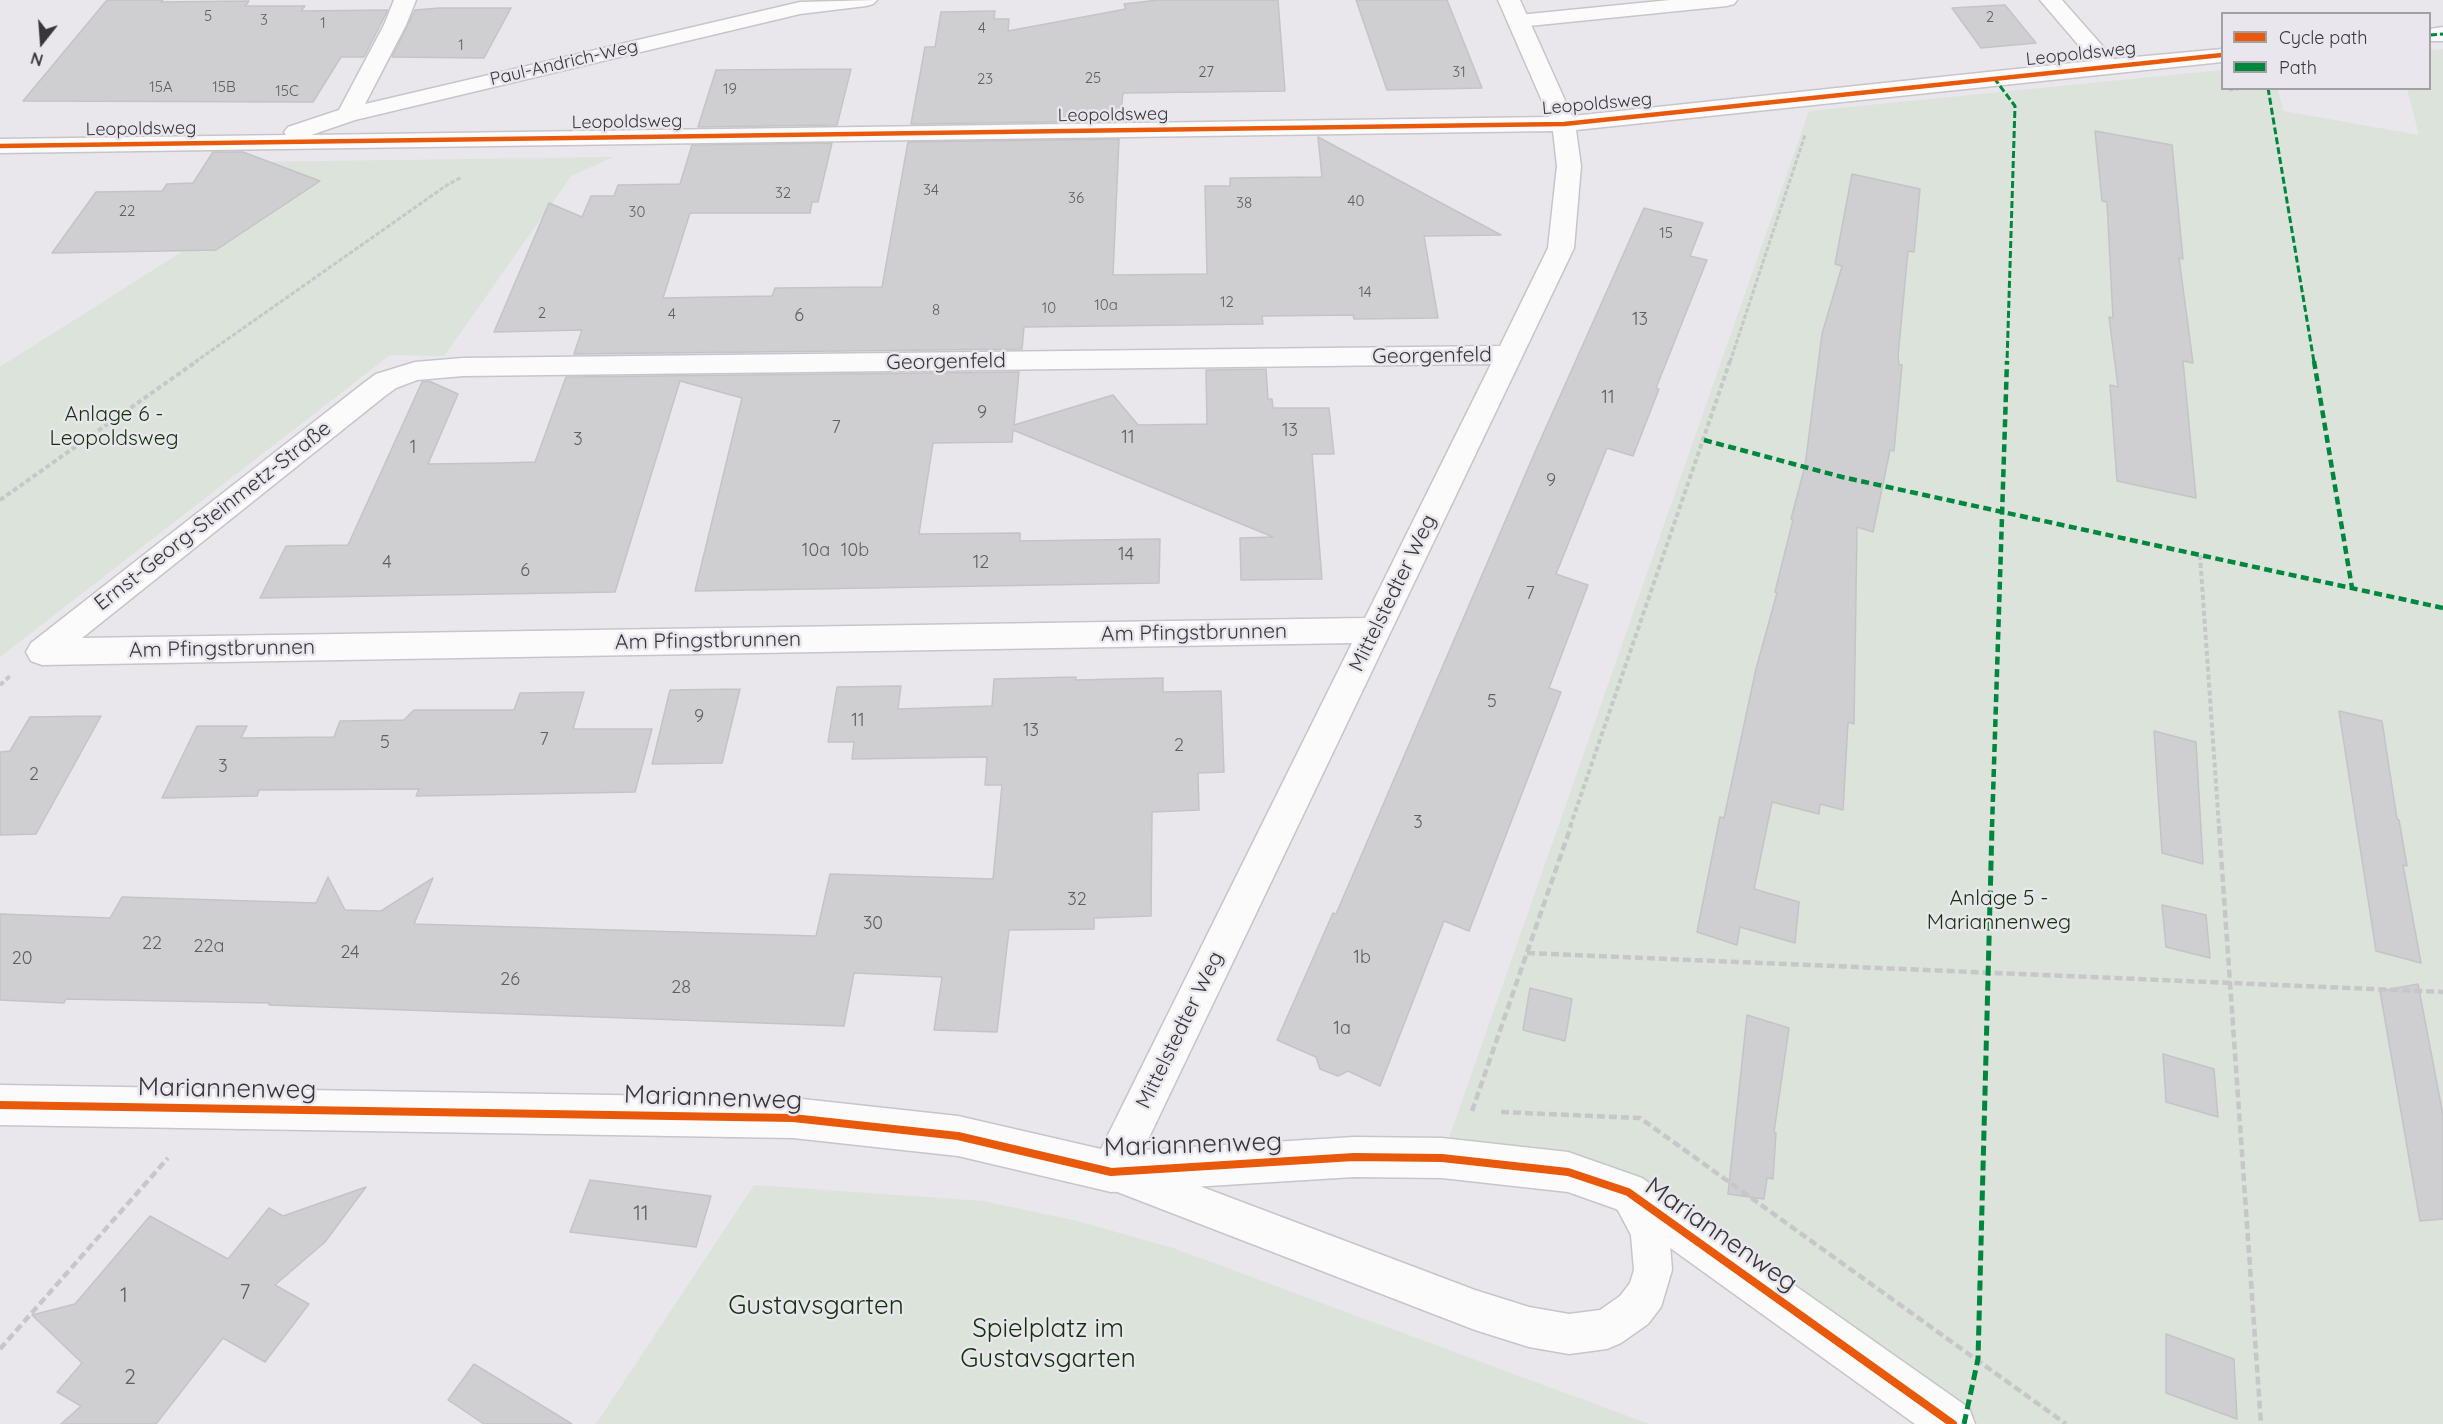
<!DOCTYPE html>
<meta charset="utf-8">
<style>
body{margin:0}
#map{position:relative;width:2443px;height:1424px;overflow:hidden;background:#e9e7ec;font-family:Quicksand,sans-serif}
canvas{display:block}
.legend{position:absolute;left:2221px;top:12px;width:210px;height:78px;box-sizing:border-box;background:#e9e6ed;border:2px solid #a2a0a5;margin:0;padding:8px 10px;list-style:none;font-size:18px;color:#373639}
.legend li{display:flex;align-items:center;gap:12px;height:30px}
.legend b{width:30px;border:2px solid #a2a0a5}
.north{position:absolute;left:12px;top:12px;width:60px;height:60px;-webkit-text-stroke:4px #e9e6ed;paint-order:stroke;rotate:197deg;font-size:16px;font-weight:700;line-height:24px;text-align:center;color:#373639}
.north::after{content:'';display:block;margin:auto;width:21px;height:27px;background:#373639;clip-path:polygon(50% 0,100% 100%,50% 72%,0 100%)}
</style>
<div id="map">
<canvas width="2443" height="1424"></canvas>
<ul class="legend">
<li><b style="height:8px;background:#e8590c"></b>Cycle path</li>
<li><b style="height:8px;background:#00873e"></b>Path</li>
</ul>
<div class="north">N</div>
</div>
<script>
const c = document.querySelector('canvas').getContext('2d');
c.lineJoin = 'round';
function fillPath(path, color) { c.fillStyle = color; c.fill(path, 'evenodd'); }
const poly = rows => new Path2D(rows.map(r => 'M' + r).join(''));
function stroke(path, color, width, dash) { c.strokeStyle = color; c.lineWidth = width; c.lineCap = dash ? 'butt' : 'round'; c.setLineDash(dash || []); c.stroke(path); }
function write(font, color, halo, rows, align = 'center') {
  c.font = font + ' Quicksand,sans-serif'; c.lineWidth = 5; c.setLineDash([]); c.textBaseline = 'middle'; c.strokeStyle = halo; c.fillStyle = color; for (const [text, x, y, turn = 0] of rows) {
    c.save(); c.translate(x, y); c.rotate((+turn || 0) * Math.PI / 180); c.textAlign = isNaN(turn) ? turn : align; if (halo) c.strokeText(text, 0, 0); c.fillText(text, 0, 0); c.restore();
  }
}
fillPath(poly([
 [2443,49,2443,1424,1953,1424,1628,1192,1442,1158,1809,111,2222,70,2222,88,2278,89,2283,111,2419,135,2407,89,2430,88,2430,50],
 [613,157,571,176,444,356,390,355,0,657,0,367,210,234,254,162],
 [754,1185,983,1201,1077,1221,1173,1248,1649,1424,596,1424]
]), '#dbe3da');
const building = poly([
 [107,0,163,0,161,2,249,1,245,6,305,6,301,11,388,10,364,57,341,57,313,102,23,101,107,0],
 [1158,0,1278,0,1285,91,1123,93,1120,121,911,124,925,47,935,47,941,12,995,11,994,19,1009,19,1008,31,1126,9,1124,4,1158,0],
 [1356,0,1447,0,1482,88,1387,90,1356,0],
 [2005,5,2036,43,1981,48,1952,8,2005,5],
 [439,8,511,8,484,58,392,57,415,10,439,8],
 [851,69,837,125,698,127,716,70,851,69],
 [2095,131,2172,145,2183,259,2179,258,2193,363,2183,361,2196,498,2117,481,2110,385,2118,387,2109,317,2113,318,2107,202,2102,201,2095,131],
 [1318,137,1501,235,1424,236,1438,318,1354,319,1353,315,1262,316,1263,324,1024,327,1022,349,574,354,582,330,494,332,549,203,582,217,591,196,614,196,618,185,680,184,692,145,832,143,818,202,812,202,810,213,690,213,663,298,772,296,775,288,882,287,908,142,1119,139,1113,275,1207,274,1205,186,1230,186,1230,178,1322,177,1318,137],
 [213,152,243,152,320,181,216,250,52,253,96,192,162,191,167,184,193,183,213,152],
 [1852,174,1920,189,1914,252,1908,251,1898,356,1899,365,1902,365,1894,451,1890,450,1873,532,1857,527,1854,724,1848,722,1843,810,1820,804,1819,814,1772,802,1754,889,1799,902,1795,943,1740,927,1737,945,1697,932,1720,817,1724,818,1756,669,1777,593,1775,592,1793,520,1791,519,1805,466,1822,334,1842,266,1835,264,1852,174],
 [1644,208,1703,223,1690,256,1707,260,1656,388,1659,389,1633,456,1607,448,1556,574,1588,585,1549,688,1561,692,1469,931,1444,921,1380,1086,1348,1071,1338,1076,1320,1069,1316,1057,1277,1040,1333,913,1336,914,1535,452,1644,208],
 [1266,369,1268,399,1272,399,1273,408,1329,408,1334,454,1312,454,1322,579,1241,580,1240,538,1273,537,1013,430,1012,442,933,443,919,534,1020,533,1020,541,1160,539,1159,583,695,591,742,398,680,381,615,592,260,598,286,546,348,545,422,382,429,381,458,394,428,464,500,463,535,462,566,377,1019,372,1014,425,1113,395,1138,425,1207,424,1206,370,1266,369],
 [1076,677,1075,680,1163,678,1163,692,1221,691,1224,772,1198,773,1199,810,1152,812,1151,916,1094,918,1094,929,1009,930,997,1032,934,1030,942,977,854,973,844,1026,269,1005,270,1003,66,999,64,1003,0,1000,0,914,110,918,122,897,316,903,328,877,345,910,381,911,433,878,414,924,816,936,830,874,993,879,1002,785,985,785,987,757,852,759,854,742,828,742,837,687,901,686,898,709,992,706,994,679,1076,677],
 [740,689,722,763,652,764,670,690,740,689],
 [584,692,573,729,652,729,635,792,416,796,419,789,259,790,257,796,162,798,197,726,247,726,241,738,334,737,340,721,404,720,414,710,514,710,520,693,584,692],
 [2339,711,2382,721,2397,819,2399,820,2407,866,2403,865,2421,963,2376,951,2339,711],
 [101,716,36,834,0,835,0,752,10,751,30,717,101,716],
 [2154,731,2196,742,2203,864,2162,853,2154,731],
 [2162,905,2206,915,2210,958,2166,947,2162,905],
 [2418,984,2443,1115,2443,1219,2420,1221,2380,991,2418,984],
 [1530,988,1572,999,1565,1041,1523,1030,1530,988],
 [1747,1015,1789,1028,1774,1132,1776,1133,1773,1179,1767,1178,1764,1199,1728,1194,1747,1015],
 [2163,1054,2214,1069,2218,1117,2166,1102,2163,1054],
 [590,1180,711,1196,696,1247,570,1232,590,1180],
 [366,1187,325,1242,275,1285,309,1304,265,1362,223,1338,156,1424,61,1424,81,1406,57,1392,82,1363,32,1315,75,1304,150,1216,228,1259,269,1208,283,1216,366,1187],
 [2166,1334,2234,1359,2237,1419,2166,1393,2166,1334],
 [474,1364,572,1424,484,1424,448,1400,474,1364]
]);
fillPath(building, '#cfced1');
stroke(building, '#c5c3c7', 1.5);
const service = poly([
 [1670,0,1737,0,1734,4,1727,6,1519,27,1512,25,1509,21,1512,17,1519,15,1670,0],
 [1120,1156,1475,1290,1529,1307,1569,1314,1600,1310,1620,1296,1630,1283,1634,1270,1631,1235,1611,1197,1617,1184,1630,1178,1643,1184,1663,1218,1669,1231,1672,1270,1661,1307,1648,1324,1621,1343,1607,1349,1569,1354,1529,1347,1475,1330,1107,1188,1101,1175,1107,1162,1120,1156]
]);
const minor = poly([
 [394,0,416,0,406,25,365,104,800,2,877,0,873,4,866,6,800,14,355,120,311,135,1549,117,1498,0,1520,0,1572,116,2092,61,2040,0,2062,0,2114,59,2222,49,2222,62,1576,130,1581,166,1574,248,1143,1150,1354,1137,1442,1138,1568,1152,1642,1178,1969,1408,1975,1424,1915,1424,1616,1209,1568,1192,1442,1178,1354,1177,1111,1192,958,1156,793,1138,0,1125,0,1085,793,1098,958,1116,1101,1149,1352,643,42,665,31,661,26,652,31,643,365,382,376,374,415,362,463,358,1500,346,1548,248,1557,166,1553,131,0,153,0,139,286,135,284,132,288,127,339,110,384,25,394,0],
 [1491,364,1365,618,82,638,385,396,396,388,417,380,463,376,1491,364],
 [2443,27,2443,41,2430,41,2430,29,2443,27]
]);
stroke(service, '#c7c5c9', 3);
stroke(minor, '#c7c5c9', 3);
stroke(poly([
 [2229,90,2244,88],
 [195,362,447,185,462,177],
 [1730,362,1805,135]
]), '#c7c7c9', 3, [4.5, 2]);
stroke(poly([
 [0,500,197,361],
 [2200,555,2219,827],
 [0,685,10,676],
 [1570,827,1730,361]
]), '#c7c7c9', 4, [5, 3]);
stroke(poly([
 [2219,826,2261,1424],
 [1527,953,2443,992],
 [1472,1111,1571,826],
 [1501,1112,1640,1118,2066,1424],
 [0,1349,168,1158]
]), '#c7c7c9', 4.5, [8, 4]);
fillPath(service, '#fcfbfc');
fillPath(minor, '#fcfbfc');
stroke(poly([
 [2430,35,2443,34],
 [1994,78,2015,106,2007,362],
 [2268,88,2314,362]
]), '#00873e', 3, [7, 3]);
stroke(poly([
 [2314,361,2352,588],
 [1704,440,1842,477,2443,608],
 [1992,827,2007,361]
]), '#00873e', 4.5, [8, 4.5]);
stroke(poly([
 [1964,1424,1978,1359,1992,826]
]), '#00873e', 5, [10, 5]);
stroke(poly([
 [0,146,1564,124,2222,55]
]), '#e8590c', 4.5);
stroke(poly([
 [0,1105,793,1118,958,1136,1111,1172,1354,1157,1442,1158,1568,1172,1628,1192,1953,1424]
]), '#e8590c', 8);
write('15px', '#605e62', null, [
 ["5",208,16],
 ["2",1990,17],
 ["3",264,20],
 ["1",323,23],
 ["4",982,28],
 ["1",461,45],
 ["27",1206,72],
 ["31",1459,72],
 ["25",1093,78],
 ["23",985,79],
 ["15A",161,87],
 ["15B",224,87],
 ["19",730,89],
 ["15C",287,91],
 ["34",931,190],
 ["32",783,193],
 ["36",1076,198],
 ["40",1356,201],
 ["38",1244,203],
 ["22",127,211],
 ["30",637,212],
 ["15",1666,233],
 ["14",1365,292],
 ["12",1227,302],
 ["10a",1106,305],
 ["10",1049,308],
 ["8",936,310],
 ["2",542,313],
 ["4",672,314]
]);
write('18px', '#373639', '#e9e6ed', [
 ["Leopoldsweg",2081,54,-6],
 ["Paul-Andrich-Weg",564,63,-13],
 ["Leopoldsweg",1597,104,-5],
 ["Leopoldsweg",1113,115,-1],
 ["Leopoldsweg",627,122,-1],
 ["Leopoldsweg",141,129,-1]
]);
write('18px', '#605e62', null, [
 ["6",799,316],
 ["13",1640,320],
 ["11",1608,398],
 ["9",982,413],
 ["7",836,428],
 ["13",1290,431],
 ["11",1128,438],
 ["3",578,440],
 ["1",413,448],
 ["9",1551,481],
 ["10a",816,551],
 ["10b",855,551],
 ["14",1126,555],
 ["4",387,563],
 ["12",981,563],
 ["6",525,571],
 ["7",1530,594],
 ["5",1492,702],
 ["9",699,717],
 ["11",858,721],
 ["13",1031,731],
 ["7",544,740],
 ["5",385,743],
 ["2",1179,746],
 ["3",223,767],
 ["2",34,775],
 ["3",1418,823],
 ["32",1077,900],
 ["30",873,924],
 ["22",152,944],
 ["22a",209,947],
 ["24",350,953],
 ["1b",1362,958],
 ["20",22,959],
 ["26",510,980],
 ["28",681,988],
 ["1a",1342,1029]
]);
write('21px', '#373639', '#e9e6ed', [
 ["Georgenfeld",1432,356,-1],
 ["Georgenfeld",946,362,-1],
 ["Ernst-Georg-Steinmetz-Straße",213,516,-38],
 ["Mittelstedter Weg",1393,593,-64],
 ["Am Pfingstbrunnen",1194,633,-1],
 ["Am Pfingstbrunnen",708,641,-1],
 ["Am Pfingstbrunnen",222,649,-1],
 ["Mittelstedter Weg",1180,1030,-64]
]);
write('21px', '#12330a', '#e9e6ed', [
 ["Anlage 6 -",114,415],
 ["Leopoldsweg",114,439],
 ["Anlage 5 -",1999,899],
 ["Mariannenweg",1999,923]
]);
write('21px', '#605e62', null, [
 ["11",641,1214],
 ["7",245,1293],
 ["1",124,1296],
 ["2",130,1378]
]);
write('26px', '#373639', '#e9e6ed', [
 ["Mariannenweg",227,1089,1],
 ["Mariannenweg",713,1098,2],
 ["Mariannenweg",1193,1145,-2],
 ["Mariannenweg",1721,1235,35]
]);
write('26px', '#12330a', '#e9e6ed', [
 ["Gustavsgarten",816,1306],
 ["Spielplatz im",1048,1329],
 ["Gustavsgarten",1048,1359]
]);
</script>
